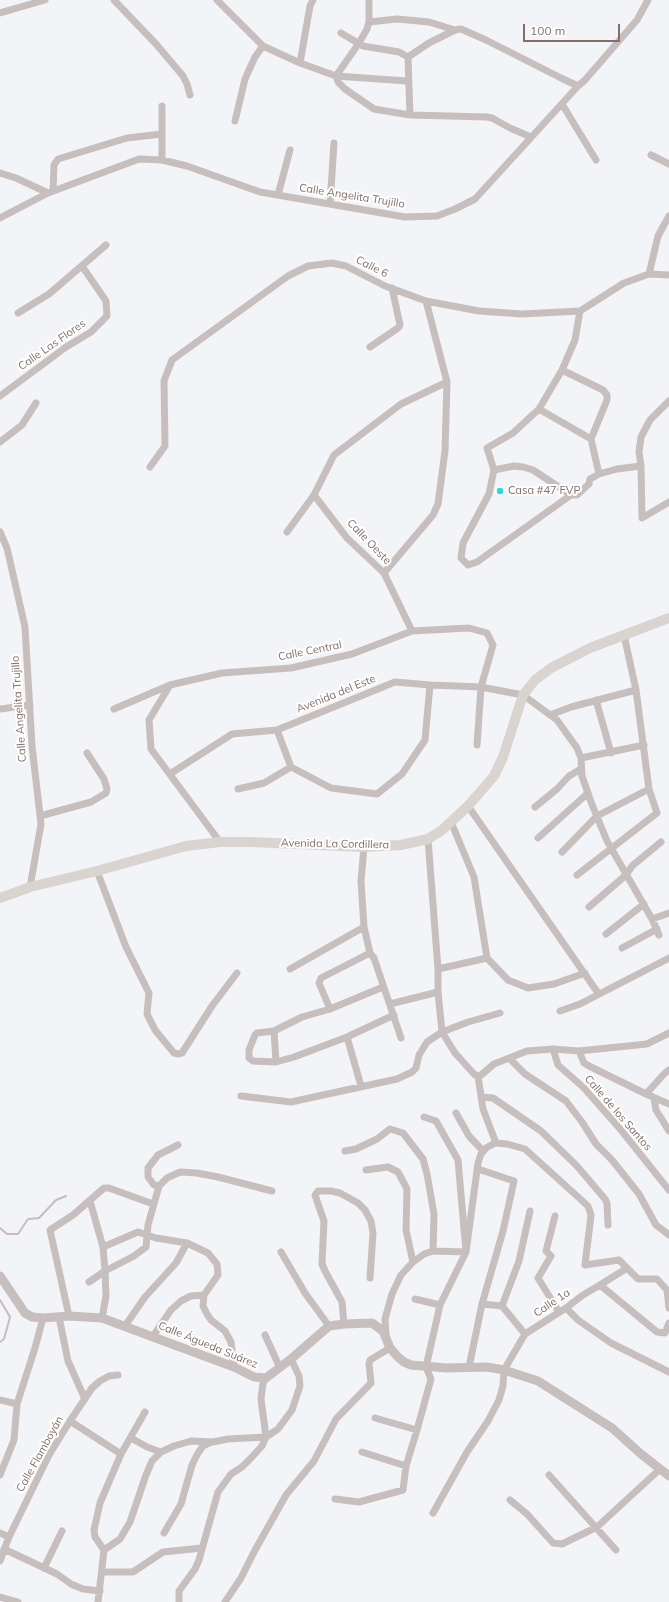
<!DOCTYPE html>
<meta charset="utf-8">
<style>
body{margin:0}
#map{position:relative;width:669px;height:1602px;overflow:hidden;background:#f3f4f7;font-family:Mulish,sans-serif}
canvas{display:block}
.scale{position:absolute;left:523px;top:24px;width:97px;height:18px;box-sizing:border-box;border:2px solid #846e66;border-top:0;padding-left:5px;font-size:12px;line-height:14px;white-space:nowrap;color:#846e66;-webkit-text-stroke:3px #fff;paint-order:stroke}
</style>
<div id="map">
<canvas width="669" height="1602"></canvas>
<div class="scale">100 m</div>
</div>
<script>
const c = document.querySelector('canvas').getContext('2d');
c.lineJoin = 'round';
const poly = rows => new Path2D(rows.map(r => 'M' + r).join(''));
function stroke(path, color, width, dash) { c.strokeStyle = color; c.lineWidth = width; c.lineCap = dash ? 'butt' : 'round'; c.setLineDash(dash || []); c.stroke(path); }
function write(font, color, halo, rows, align = 'center') {
  c.font = font + ' Mulish,sans-serif'; c.lineWidth = 4; c.setLineDash([]); c.textBaseline = 'middle'; c.strokeStyle = halo; c.fillStyle = color; for (const [text, x, y, turn = 0] of rows) {
    c.save(); c.translate(x, y); c.rotate((+turn || 0) * Math.PI / 180); c.textAlign = isNaN(turn) ? turn : align; if (halo) c.strokeText(text, 0, 0); c.fillText(text, 0, 0); c.restore();
  }
}
stroke(poly([
 [0,1228,7,1234,18,1234,28,1219,39,1218,56,1200,66,1196],
 [0,1300,10,1317,4,1339,0,1342]
]), '#cabcbc', 2);
stroke(poly([
 [114,0,156,44,183,76,187,84,190,95],
 [217,0,263,46],
 [313,0,310,6,300,63,336,76,407,81],
 [369,0,369,22,367,29,359,43,336,76,338,82,345,89,374,109,410,115],
 [0,13,45,0],
 [369,22,397,19,429,22,455,30],
 [341,33,363,46,399,52,408,57,410,115,487,117,492,118,510,128,531,137],
 [408,57,429,43,455,30,461,29,486,40,561,78,578,86],
 [562,104,596,160],
 [162,106,162,160],
 [235,121,245,79,255,57,263,46,300,63],
 [651,155,669,164],
 [0,173,16,178,48,193],
 [53,191,54,165,58,159,127,138,162,134],
 [278,195,290,150],
 [330,204,334,143],
 [0,218,48,193,139,159,162,160,187,166,260,192,405,217,437,216,455,209,475,199,578,86,585,80,637,20,648,0],
 [649,274,658,236,669,216],
 [18,313,49,294,106,245],
 [370,347,398,328,400,325,392,288],
 [562,370,603,390,607,395,607,400,591,439,599,474],
 [0,396,66,347,91,332,107,316,106,301,82,266],
 [539,409,591,439],
 [0,442,22,425,36,403],
 [641,466,642,518,669,502],
 [150,467,165,446,164,381,172,360,288,276,308,266,332,263,346,266,385,286,426,301,479,311,522,314,580,311,624,283,649,274,669,275],
 [494,470,487,448,513,433,539,409,562,370,575,340,580,311],
 [314,495,347,538,384,573,412,631],
 [571,495,533,470,523,467,514,466,494,470,489,494,463,543,461,558,468,565,477,562,571,495,577,495,589,484,590,479,599,474,617,469,641,466,639,452,641,437,650,420,669,401],
 [0,532,7,548,25,627,32,746,41,824,30,887],
 [287,532,314,495,334,455,401,404,447,382],
 [384,573,433,515,438,504,445,451,447,382,426,301],
 [170,685,149,720,151,749,220,842],
 [596,700,611,753],
 [0,709,30,705],
 [114,709,170,685,222,673,291,668,352,654,412,631,469,628,487,633,493,645,481,687,477,745],
 [550,715,571,707,636,690],
 [277,730,291,767,331,788,377,794,402,774,425,740,430,685],
 [581,758,644,745],
 [170,774,232,734,277,730,395,682,430,685,481,687,523,695,557,720,577,748,581,758,582,776,591,802,607,841,652,919,659,935],
 [238,789,264,783,291,767],
 [468,806,598,993],
 [535,807,557,789,569,776,581,769],
 [40,816,91,802,106,793,107,789,104,779,87,753],
 [451,822,474,877,487,958,508,980,528,988,554,984,585,973],
 [538,838,588,793],
 [428,839,438,969,438,992,442,1032,455,1053,474,1074,478,1076,481,1075,494,1064,527,1051,553,1049,579,1051,647,1044,669,1033],
 [364,847,361,881,364,927,370,953],
 [562,852,597,816,649,789],
 [97,871,126,947,149,993,147,1014,155,1030,174,1053,179,1054,182,1053,212,1006,237,973],
 [577,875,657,813,649,789,636,690,624,635],
 [589,907,626,875,632,866,661,842],
 [652,919,669,913],
 [606,934,644,904],
 [622,948,657,929],
 [290,969,364,927],
 [438,969,487,958],
 [383,987,330,1009,302,1017,274,1031,257,1033,255,1035,249,1050,249,1058,253,1061,276,1062,294,1057,347,1037,394,1015],
 [390,1004,438,992],
 [330,1009,319,983,321,978,370,953,374,958,401,1038],
 [560,1011,580,1004,669,958],
 [274,1031,276,1062],
 [347,1037,361,1086],
 [553,1049,558,1065,584,1088,621,1130,669,1190],
 [579,1051,584,1063,589,1066,646,1094,669,1104],
 [510,1059,525,1074,566,1101,582,1122,596,1144,612,1160,639,1194,656,1225,669,1235],
 [478,1076,483,1109,496,1143],
 [646,1094,664,1074,669,1070],
 [241,1096,291,1102,397,1079,412,1072,416,1068,419,1055,427,1042,442,1032,468,1022,500,1013],
 [481,1097,493,1098,541,1131,577,1166,605,1199,607,1203,608,1225],
 [654,1098,656,1110,669,1131],
 [456,1113,469,1136,483,1151],
 [424,1117,436,1121,458,1160,466,1252,433,1251],
 [345,1151,356,1149,377,1139,390,1129,403,1133,423,1159,427,1174,434,1214,433,1251,424,1254,413,1262,401,1275,392,1294,385,1319,386,1336],
 [366,1170,388,1167,398,1172,407,1189,406,1230,413,1262],
 [159,1186,154,1185,148,1177,148,1168,158,1155,178,1145],
 [90,1201,103,1247,105,1271,106,1296,102,1318],
 [555,1216,546,1251,551,1256,538,1278,559,1312],
 [103,1247,138,1232,156,1238,187,1243,208,1253,217,1264,218,1275,204,1295,203,1306,207,1314,211,1320,225,1331,231,1342,234,1367],
 [281,1252,305,1293,329,1326],
 [89,1282,105,1271,134,1256,146,1247,148,1225,159,1186,167,1178,180,1172,197,1173,218,1177,272,1191],
 [600,1285,657,1332,665,1333,669,1323],
 [415,1299,440,1305],
 [482,1304,502,1306,525,1334],
 [502,1306,519,1261,530,1211],
 [566,1308,578,1320,611,1343,669,1372],
 [69,1316,50,1230,73,1215,104,1188,109,1188,153,1204],
 [59,1317,68,1361,85,1399],
 [344,1324,342,1302,325,1271,322,1264,324,1221,315,1195,318,1191,331,1191,340,1193,358,1203,365,1210,371,1221,373,1233,370,1278],
 [125,1326,145,1297,176,1263,187,1243],
 [265,1335,280,1368],
 [153,1336,171,1310,181,1301,191,1296,204,1295],
 [469,1367,482,1304,503,1231,514,1181,478,1169],
 [0,1400,17,1404],
 [375,1418,417,1430],
 [70,1421,121,1454,100,1503,94,1530,95,1537,104,1550,98,1602],
 [131,1438,147,1447,161,1452],
 [362,1452,406,1466],
 [121,1454,145,1412],
 [0,1475,14,1440,17,1404,35,1348,43,1318],
 [549,1475,616,1550],
 [335,1499,359,1502,403,1490,406,1466,417,1430,431,1379,426,1367,440,1305,466,1252,478,1163,481,1154,486,1148,493,1144,496,1143,507,1144,525,1149,588,1206,591,1215,585,1265,619,1260,638,1279,657,1279,667,1290,669,1308],
 [510,1500,527,1514,553,1543,562,1544,597,1527,660,1469],
 [433,1513,467,1452,488,1421,499,1400,503,1386,504,1370,525,1334,566,1308,583,1295,600,1285,627,1268],
 [0,1533,9,1537],
 [164,1533,181,1504,192,1465,198,1453,203,1446,211,1442],
 [4,1549,57,1574,71,1584,83,1589,100,1591],
 [104,1550,120,1539,130,1522,146,1475,152,1461,161,1452,174,1446,191,1441,213,1442,228,1439,266,1437,278,1429,292,1410,300,1386,299,1376,291,1359],
 [0,1561,9,1537,49,1455,70,1421,92,1388,100,1381,109,1376,118,1375],
 [44,1568,62,1531],
 [102,1572,133,1572,163,1552,202,1548],
 [0,1597,18,1602],
 [179,1602,179,1591,195,1569,199,1560,218,1492,231,1474,242,1467,251,1458,262,1446,266,1437,261,1399,263,1383,266,1378],
 [225,1602,241,1578,254,1552,286,1495,314,1461,336,1419,371,1383,369,1364,370,1360,390,1348]
]), '#c6bfbd', 7);
stroke(poly([
 [0,1276,25,1313,32,1317,43,1318,69,1316,102,1318,234,1367,254,1377,266,1378,291,1359,329,1326,344,1324,372,1323,383,1331,390,1348,398,1357,404,1362,411,1365,447,1368,487,1367,504,1370,538,1381,612,1428,641,1454,669,1476]
]), '#c6bfbd', 9);
stroke(poly([
 [0,898,30,887,97,871,186,846,220,842,250,842,364,847,401,845,428,839,442,830,468,806,494,776,503,757,523,695,535,680,551,668,590,648,669,618]
]), '#dad4d1', 10);
for (const [x, y, r, color] of [
 [500,491,4,"#28d8e2"]
]) { const dot = new Path2D(); dot.arc(x, y, r, 0, 2 * Math.PI); c.fillStyle = color; c.fill(dot); stroke(dot, '#fff', 1.5); }
write('11px', '#846e66', '#fff', [
 ["Calle Angelita Trujillo",352,196,9],
 ["Calle 6",372,267,27],
 ["Calle Las Flores",52,345,-35],
 ["Calle Oeste",369,542,46],
 ["Calle Central",310,651,-11],
 ["Avenida del Este",336,694,-22],
 ["Calle Angelita Trujillo",19,709,-94],
 ["Avenida La Cordillera",335,844,1],
 ["Calle de los Santos",618,1113,49],
 ["Calle 1a",552,1303,-34],
 ["Calle Águeda Suárez",208,1345,22],
 ["Calle Flamboyán",40,1454,-61]
]);
write('11px', '#846e66', '#fff', [
 ["Casa #47 FVP",508,491]
], 'left');
</script>
